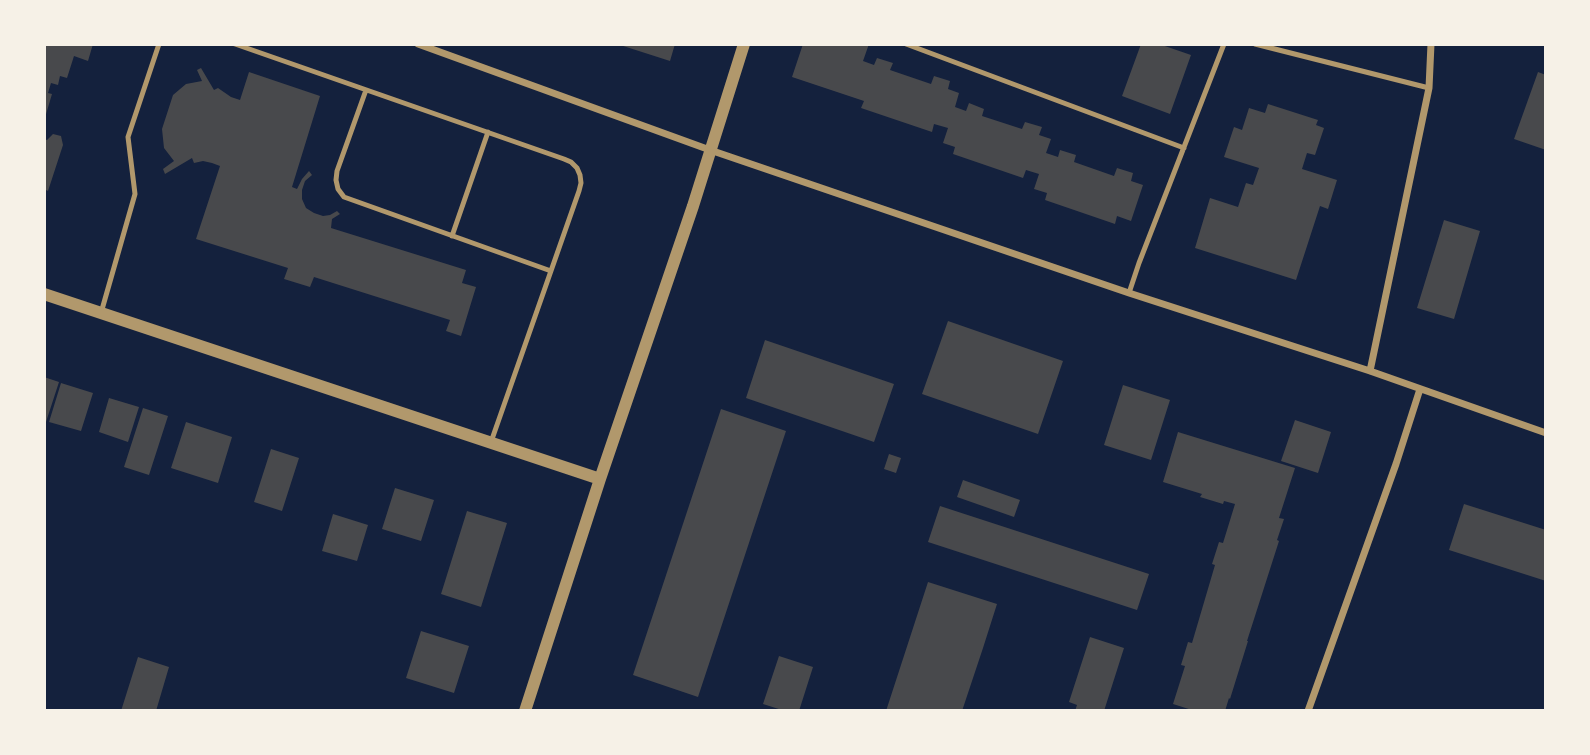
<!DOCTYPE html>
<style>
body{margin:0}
#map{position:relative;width:1590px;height:755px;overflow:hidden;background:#14213d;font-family:"Alegreya Sans",sans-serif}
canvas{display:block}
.frame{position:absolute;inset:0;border:46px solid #f6f1e7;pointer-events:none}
</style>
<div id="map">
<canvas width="1590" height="755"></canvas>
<div class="frame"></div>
</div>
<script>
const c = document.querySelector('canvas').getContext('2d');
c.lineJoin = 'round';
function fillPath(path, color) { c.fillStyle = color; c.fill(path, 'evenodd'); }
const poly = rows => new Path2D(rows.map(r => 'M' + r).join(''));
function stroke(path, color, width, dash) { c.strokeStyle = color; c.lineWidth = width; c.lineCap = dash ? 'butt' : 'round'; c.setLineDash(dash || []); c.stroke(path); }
fillPath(poly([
 [44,44,93,44,88,61,74,56,67,78,60,76,58,85,51,83,48,93,52,94,44,121],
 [617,44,675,44,670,61],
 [803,44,869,44,863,61,874,65,877,58,893,63,890,70,931,84,934,76,950,81,948,89,959,93,955,107,966,111,969,103,984,109,982,116,1022,129,1025,122,1042,127,1039,135,1051,139,1046,153,1058,157,1060,150,1076,155,1074,162,1114,176,1117,168,1133,173,1131,181,1143,185,1131,221,1117,216,1115,224,1045,200,1047,193,1034,189,1039,174,1026,170,1023,178,953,154,955,147,943,143,948,128,934,124,932,132,861,108,864,101,792,77],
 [1141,44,1159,44,1191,55,1170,114,1122,96],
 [201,68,214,90,218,88,231,97,240,100,249,72,320,96,292,187,297,189,302,179,309,171,312,175,305,181,302,190,302,199,306,208,314,213,323,216,330,215,337,211,340,214,332,219,331,228,466,270,462,283,476,287,461,336,446,331,450,320,314,277,310,287,284,279,288,268,196,239,220,166,212,163,203,161,194,163,192,158,165,174,163,169,174,161,164,148,162,129,173,95,186,84,202,81,197,70],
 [1538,72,1546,75,1546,150,1514,139],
 [1268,104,1318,120,1316,125,1324,128,1315,155,1307,153,1302,169,1337,180,1328,209,1320,206,1296,280,1195,248,1210,198,1238,207,1246,183,1253,185,1259,168,1224,157,1234,127,1242,130,1249,108,1265,113],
 [53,134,61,136,63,145,48,191,44,189,44,139,47,140],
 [1444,220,1480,231,1454,319,1417,308],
 [948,321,1063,361,1038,434,922,394],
 [765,340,894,384,874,442,746,398],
 [44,377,59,382,46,422,44,421],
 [61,383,93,393,81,431,49,422],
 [1123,385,1170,400,1151,460,1104,445],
 [109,398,139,407,128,442,99,432],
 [143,408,168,416,149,475,124,467],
 [721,409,786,431,698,697,633,675],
 [1295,420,1331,432,1318,473,1281,461],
 [186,422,232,437,218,483,171,468],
 [1178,432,1295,468,1279,518,1284,519,1277,540,1279,541,1247,641,1248,641,1230,699,1229,698,1225,711,1195,711,1173,704,1185,666,1181,665,1188,642,1192,643,1215,565,1212,564,1219,542,1223,543,1235,504,1224,501,1223,504,1200,497,1202,494,1163,482],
 [271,449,299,458,282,511,254,502],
 [889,454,901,458,896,473,884,469],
 [963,480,1020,500,1014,517,957,497],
 [395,488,434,500,421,541,382,529],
 [1464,504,1546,530,1546,581,1449,550],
 [940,506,1149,574,1137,610,928,542],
 [467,511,507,523,481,607,441,594],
 [333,514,368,525,357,561,322,551],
 [928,582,997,604,983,648,962,711,886,711],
 [421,631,469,646,454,693,406,678],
 [1090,637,1124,648,1104,711,1075,711,1077,705,1069,702],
 [779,656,813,667,799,711,785,711,763,704],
 [138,657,169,667,156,711,121,711]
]), '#48494c');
stroke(poly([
 [235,44,564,159,571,162,577,168,580,175,581,183,579,191,491,442],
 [906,44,1184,148],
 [1255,44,1429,88],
 [366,90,337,171,336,180,338,189,344,197,551,271],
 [452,236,488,132],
 [1129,293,1139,263,1224,44],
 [101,313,135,194,128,137,159,44]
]), '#b1986c', 5);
stroke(poly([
 [418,44,710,150,1129,293,1370,371,1546,433],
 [1370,371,1429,88,1431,44],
 [1308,711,1396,464,1420,389]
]), '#b1986c', 7);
stroke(poly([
 [44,294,600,479],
 [525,711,600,479,693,206,744,44]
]), '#b1986c', 12);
</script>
